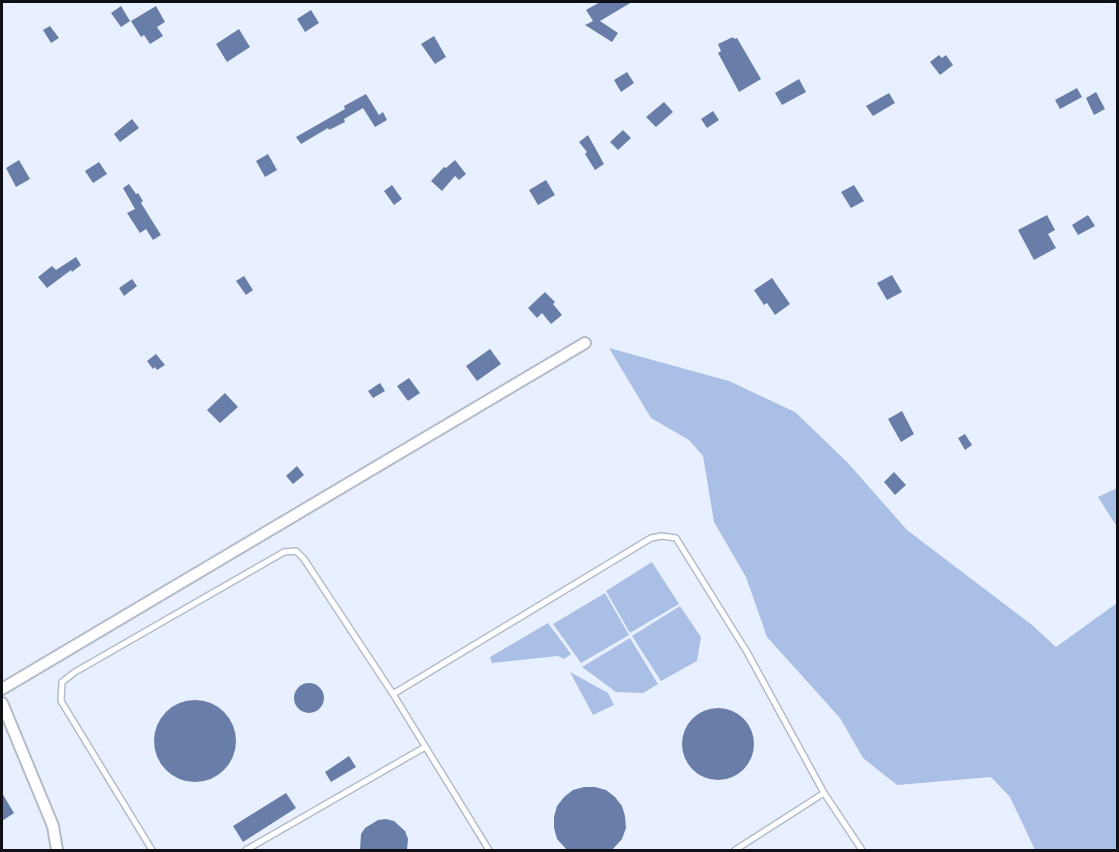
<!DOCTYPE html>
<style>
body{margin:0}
#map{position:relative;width:1119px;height:852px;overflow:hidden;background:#e8f0ff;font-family:Cabin,sans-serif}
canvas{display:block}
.frame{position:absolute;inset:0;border:3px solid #0e1015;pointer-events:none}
</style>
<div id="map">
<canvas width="1119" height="852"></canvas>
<div class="frame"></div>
</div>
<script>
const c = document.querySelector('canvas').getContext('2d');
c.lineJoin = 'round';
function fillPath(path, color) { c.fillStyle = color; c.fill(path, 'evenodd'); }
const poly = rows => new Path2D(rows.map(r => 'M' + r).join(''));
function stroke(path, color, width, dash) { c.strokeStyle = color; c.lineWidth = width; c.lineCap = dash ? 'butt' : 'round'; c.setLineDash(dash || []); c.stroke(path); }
fillPath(poly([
 [609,348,729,381,795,412,848,463,907,530,1032,625,1056,647,1117,603,1117,850,1035,850,1010,797,991,777,897,785,863,758,840,718,767,637,746,577,714,522,703,456,689,440,651,418],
 [1117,488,1117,527,1098,497],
 [652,562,679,604,630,633,606,591],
 [605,593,629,635,581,663,553,624],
 [680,606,701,637,697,661,661,681,632,636],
 [548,623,571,654,564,659,558,656,492,663,490,657],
 [630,638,658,684,643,693,616,692,582,667],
 [570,672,608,693,614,705,593,715]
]), '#aabfe6');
fillPath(poly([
 [600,2,632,2,600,21,618,33,612,42,585,25,593,21,586,10],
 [121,6,130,21,121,27,111,13],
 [156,6,165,22,157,27,163,36,150,44,144,35,141,37,131,21],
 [311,10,319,23,305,32,297,19],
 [50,26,59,38,51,43,43,30],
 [239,29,250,47,227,62,216,44],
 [434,36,446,57,435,64,421,44],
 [733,37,734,39,737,38,761,79,739,92,718,53,721,51,718,44],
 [939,55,942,58,946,55,953,65,940,75,930,62],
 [627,72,634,83,621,92,614,80],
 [799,79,806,92,782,105,775,93],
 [1077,88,1082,97,1060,109,1055,100],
 [1096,92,1105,109,1094,115,1086,98],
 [889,93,895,103,873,116,866,106],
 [366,94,379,115,383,112,387,120,375,127,363,108,344,119,345,122,329,130,328,128,301,144,296,137,345,109,344,106],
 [664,102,673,112,656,127,646,117],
 [713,111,719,120,707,128,701,119],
 [132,119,139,128,120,142,114,134],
 [623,130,631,138,618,150,610,142],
 [588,135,604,164,595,170,585,154,587,152,579,142],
 [268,154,277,170,265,177,256,161],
 [19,160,30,179,16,187,6,168],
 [455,160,466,174,459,180,455,176,442,191,431,181,444,167,446,168],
 [99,162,107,174,93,183,85,171],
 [546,180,555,195,538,205,529,190],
 [129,184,136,194,138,193,143,201,141,203,161,235,153,240,146,229,140,233,127,213,135,209,123,188],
 [392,185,402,199,394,205,384,191],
 [854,185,864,201,851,208,841,192],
 [1047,215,1055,230,1048,234,1056,248,1034,260,1018,230],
 [1088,215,1095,226,1078,235,1072,225],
 [76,257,81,265,72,272,71,270,47,288,38,277,52,266,56,270],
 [892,275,902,292,887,300,877,283],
 [244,276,253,290,246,295,236,281],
 [772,278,790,304,775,315,767,303,764,305,754,290],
 [132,279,137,286,124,296,119,288],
 [545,292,555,302,553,304,562,315,551,324,542,313,537,318,528,308],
 [490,349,501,364,477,381,466,366],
 [156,354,165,365,157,370,155,367,153,369,147,361],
 [409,378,420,393,408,401,397,386],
 [380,383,385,391,373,398,368,391],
 [225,393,238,407,220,423,207,410],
 [902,411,914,434,901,442,888,419],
 [965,434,972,445,965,450,958,438],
 [297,466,304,475,293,484,286,476],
 [894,472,906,485,895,495,884,482],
 '294 698a15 15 0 1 1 30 0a15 15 0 1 1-30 0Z',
 '154 741a41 41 0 1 1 82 0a41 41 0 1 1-82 0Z',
 '682 744a36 36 0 1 1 72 0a36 36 0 1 1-72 0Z',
 [349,756,356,767,331,782,325,772],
 [584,787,595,787,606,790,615,797,622,806,625,816,626,828,622,839,612,850,567,850,557,839,554,828,554,817,557,806,564,797,573,790],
 [2,793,14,813,2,821],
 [286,793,296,808,243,842,233,826],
 [386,819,394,821,405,831,408,839,407,850,360,850,361,834,365,828,378,820]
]), '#687ea8');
const service = poly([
 [393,694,651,538,662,536,676,538,747,652,824,793,862,850],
 [152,850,61,701,62,682,75,672,284,552,296,551,304,559,393,694,489,850],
 [246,850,425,747],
 [735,850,824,793]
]);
const minor = poly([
 [2,689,585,343],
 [2,703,53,826,57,850]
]);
stroke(service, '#b4bcc9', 8);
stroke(minor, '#b4bcc9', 14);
stroke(service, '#fff', 5);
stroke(minor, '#fff', 10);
</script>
